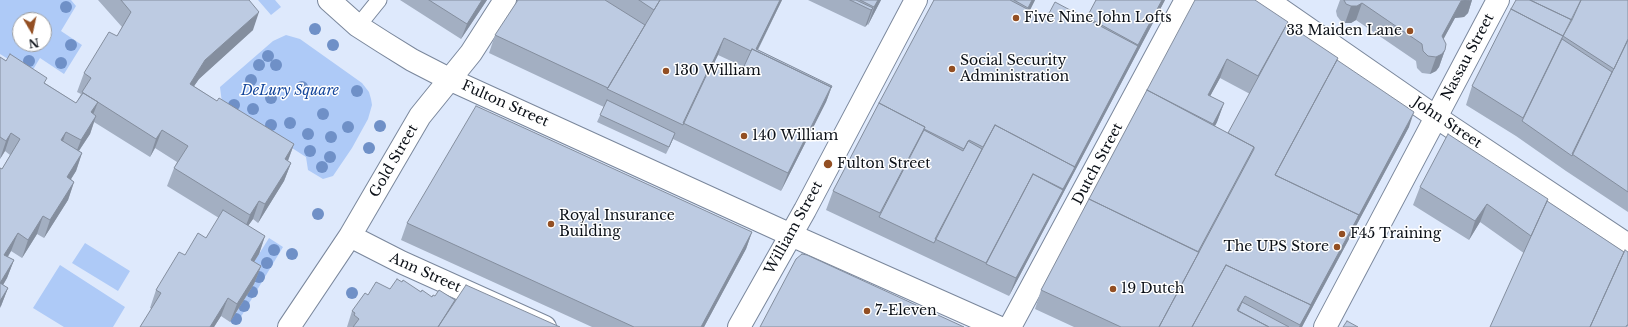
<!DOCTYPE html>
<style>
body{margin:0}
#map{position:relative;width:1628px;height:327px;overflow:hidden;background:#dee9fc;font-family:"Libre Baskerville",serif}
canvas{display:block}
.north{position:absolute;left:12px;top:12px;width:40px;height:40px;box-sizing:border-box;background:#fff;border:1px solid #9d9fa2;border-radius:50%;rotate:171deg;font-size:11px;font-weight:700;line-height:16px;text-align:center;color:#0b1017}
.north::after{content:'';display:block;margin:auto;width:14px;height:18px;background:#934f23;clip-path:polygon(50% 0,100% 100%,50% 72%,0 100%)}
</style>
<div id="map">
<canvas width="1628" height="327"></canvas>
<div class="north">N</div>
</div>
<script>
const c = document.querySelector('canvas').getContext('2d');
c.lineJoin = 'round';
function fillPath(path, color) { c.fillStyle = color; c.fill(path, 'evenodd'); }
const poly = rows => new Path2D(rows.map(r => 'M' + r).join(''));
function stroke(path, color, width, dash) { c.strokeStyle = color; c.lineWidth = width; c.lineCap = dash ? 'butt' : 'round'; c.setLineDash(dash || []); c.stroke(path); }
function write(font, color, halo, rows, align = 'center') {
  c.font = font + ' "Libre Baskerville",serif'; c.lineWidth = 3; c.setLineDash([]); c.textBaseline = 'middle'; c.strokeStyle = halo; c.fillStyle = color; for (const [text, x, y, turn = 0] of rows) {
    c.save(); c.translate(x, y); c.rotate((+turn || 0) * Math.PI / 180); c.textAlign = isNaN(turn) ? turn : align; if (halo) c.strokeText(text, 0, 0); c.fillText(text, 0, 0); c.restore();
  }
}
fillPath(poly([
 [0,0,71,0,76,6,61,31,82,45,64,74,40,58,31,73,0,54],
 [20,20,44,20,44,44,20,44],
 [258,0,275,0,281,7,271,15],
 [286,35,300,39,362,83,369,92,371,99,372,105,368,119,352,148,333,176,323,179,308,170,306,157,222,103,220,87,273,41],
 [269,238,283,247,236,325,230,322,254,284,244,278],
 [85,243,130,271,118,291,72,263],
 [60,265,125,307,113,327,64,327,33,308]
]), '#aecaf7');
const lane = poly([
 [358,26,379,0]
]);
const street = poly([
 [329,0,358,26,383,42,412,60,449,79,791,235,998,327],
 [1267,0,1436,117,1628,245],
 [350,236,401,262,545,327],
 [289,327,350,236,420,116,471,53,505,0],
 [739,327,805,210,916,0],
 [1010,327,1186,0],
 [1325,327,1498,0]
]);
stroke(lane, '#7a879c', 17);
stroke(street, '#7a879c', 24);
stroke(lane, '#fff', 15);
stroke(street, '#fff', 22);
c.fillStyle = '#6f90c7';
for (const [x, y] of [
 [66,7],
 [315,29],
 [71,45],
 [333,45],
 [268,56],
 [29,61],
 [61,63],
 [259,65],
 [276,65],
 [251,80],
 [302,87],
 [357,91],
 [271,98],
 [234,105],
 [253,109],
 [323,114],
 [290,123],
 [271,125],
 [380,126],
 [348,127],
 [308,134],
 [331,137],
 [369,148],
 [310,151],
 [330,157],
 [322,167],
 [318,214],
 [274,250],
 [292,254],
 [267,263],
 [259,277],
 [252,292],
 [352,293],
 [244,306],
 [236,319]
]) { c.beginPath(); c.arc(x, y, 6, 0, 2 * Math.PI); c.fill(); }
fillPath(poly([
 [98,0,249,0,253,30,199,79,194,86,217,101,294,144,288,161,291,163,284,181,258,223,253,219,248,226,265,236,259,254,254,262,261,266,254,284,230,322,221,316,214,327,140,327,152,309,150,308,156,290,185,255,206,238,219,218,167,186,174,168,177,162,155,148,150,157,94,122,90,134,79,151,82,153,76,171,71,179,74,182,68,200,44,238,37,234,22,258,11,251,8,257,14,260,7,278,3,285,8,288,1,306,2,169,10,155,5,151,0,159,0,57,45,83,76,103,81,94,77,92,84,73,117,36,122,27],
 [400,0,487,0,461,39],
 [605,0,782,0,758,50,832,86,826,102,781,191,673,139,666,154,597,122,604,107,489,53,495,35],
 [718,55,744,67,740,75,714,63],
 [808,0,881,0,868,25,867,24,865,27],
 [934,0,1035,0,1030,10,1046,19,1086,19,1096,0,1165,0,1009,296,826,210,833,191],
 [1340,0,1472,0,1468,13,1464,17,1455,18,1443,39,1445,50,1439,67,1436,71,1430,74,1422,73,1417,68,1416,61,1356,20,1351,23,1345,23,1340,20,1337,16,1336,11],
 [1628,0,1628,212,1566,171,1516,136,1466,105,1472,86],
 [1287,24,1337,60,1409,127,1302,327,1074,327,1035,309,1041,290,1147,90],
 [1220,78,1250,94,1228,133,1215,126,1217,122,1224,103,1210,96],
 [1420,187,1547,201,1624,252,1628,252,1628,327,1480,222,1469,240,1413,205],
 [407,223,752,232,746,249,704,327,592,327,401,240],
 [402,282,421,292,432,297,435,296,455,300,560,327,347,327,352,311,368,295,390,289]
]), '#a3afc2');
fillPath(poly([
 [482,0,487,0,461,39,467,24],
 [780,0,782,0,756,53,756,49],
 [878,0,881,0,868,25,874,7],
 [1032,0,1035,0,1022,26,1028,8],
 [1162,0,1165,0,1009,296,1016,278],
 [1472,0,1468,13,1464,17,1455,18,1436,53,1442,36,1461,1],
 [1362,3,1356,20,1351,23,1345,23,1351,6],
 [873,8,867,25,865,27,871,10],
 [259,12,253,30,199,79,183,102,190,84,205,60],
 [724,38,718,55,685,124,684,123],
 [1445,50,1439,67,1436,71,1430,74,1436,57],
 [1227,59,1220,78,1201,113,1208,95],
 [832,86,826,102,781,191,788,173],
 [98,102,91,120,91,112],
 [1224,103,1217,122,1206,143,1213,124],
 [1414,112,1409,127,1304,323,1302,327,1299,327],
 [96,116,90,134,74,158,81,140],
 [162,130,155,148,150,157,156,139],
 [66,132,60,150,61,140],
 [11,133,5,151,0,159,6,141],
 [675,133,673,139,666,154],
 [294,144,287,163,285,159],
 [82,153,76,171,61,195,67,177],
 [291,163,284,181,258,223,265,204],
 [74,182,68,200,44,238,50,220],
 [259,201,253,219,243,233,250,215],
 [1487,204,1480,222,1469,240,1475,221],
 [43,216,37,234,22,258,28,240],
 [752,232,746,249,704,327,701,327],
 [18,233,11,251,0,269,4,255],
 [265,236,259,254,244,278,251,260],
 [14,260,7,278,0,290,0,283],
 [261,266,254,284,230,322,237,304],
 [8,288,1,306,0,308,0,301],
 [228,298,221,316,214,327,210,327]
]), '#848e9e');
const building = poly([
 [121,0,249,0,259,12,205,60,190,84,217,101,219,98,294,144,285,159,291,163,265,204,259,201,250,215,174,168,188,146,162,130,156,139,82,92,91,78,84,73,109,32,117,36,131,12,121,0],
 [429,0,482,0,467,24,429,0],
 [518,0,605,0,645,25,608,88,495,35,518,0],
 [639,0,660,0,654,10,639,0],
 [660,0,780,0,756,49,832,86,831,88,831,87,752,49,751,51,724,38,683,125,607,89,660,0],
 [850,0,856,0,873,8,871,10,850,0],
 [860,0,878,0,874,7,860,0],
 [934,0,1010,0,1046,19,1055,2,1138,46,1074,168,1075,167,995,125,983,147,969,140,964,149,924,129,925,127,879,103,934,0],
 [1014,0,1032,0,1028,8,1014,0],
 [1096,0,1162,0,1138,45,1087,17,1096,0],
 [1195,0,1255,0,1288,22,1258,76,1227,59,1208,95,1224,103,1213,124,1147,90,1195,0],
 [1344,0,1469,0,1461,1,1442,36,1446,44,1445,50,1442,54,1436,57,1428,56,1423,51,1422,44,1362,3,1357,6,1351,6,1346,4,1344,0],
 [1516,0,1530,0,1572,20,1563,36,1511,9,1516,0],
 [1530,0,1581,0,1572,20,1530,0],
 [1581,0,1628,0,1628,39,1614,69,1563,36,1581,0],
 [1511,9,1563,36,1523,118,1472,86,1511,9],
 [1287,24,1338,58,1275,175,1359,215,1310,306,1311,305,1226,265,1192,327,1159,327,1254,149,1254,147,1228,133,1287,24],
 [1562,39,1612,72,1572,156,1522,121,1562,39],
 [1628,40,1628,192,1572,154,1628,40],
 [752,49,831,87,788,173,683,123,712,62,740,75,752,49],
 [10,54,47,78,44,83,76,103,83,93,98,102,91,112,96,116,81,140,66,132,61,140,82,153,67,177,74,182,50,220,43,216,28,240,18,233,4,255,14,260,0,283,0,168,2,169,20,139,11,133,6,141,0,137,0,57,6,61,10,54],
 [1337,60,1414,112,1358,217,1359,215,1275,175,1337,60],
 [1147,90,1254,147,1198,252,1089,199,1147,90],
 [607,100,675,133,669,147,600,115,607,100],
 [879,103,925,127,880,213,833,191,879,103],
 [476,106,752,232,701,327,634,327,407,223,476,106],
 [995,125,1075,167,1063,189,1033,174,986,263,935,239,995,125],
 [924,130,963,151,968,141,982,149,934,243,879,217,924,130],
 [1448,134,1548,199,1531,236,1487,204,1475,221,1420,187,1448,134],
 [1033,174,1063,190,1016,278,986,264,1033,174],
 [1089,199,1199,252,1159,327,1121,327,1041,290,1089,199],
 [1547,201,1624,252,1590,327,1490,327,1547,201],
 [223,210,265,236,251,260,261,266,237,304,228,298,210,327,140,327,161,293,156,290,179,252,185,255,198,233,206,238,223,210],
 [1625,250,1628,252,1628,325,1627,325,1626,327,1590,327,1625,250],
 [802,254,807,255,964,327,760,327,796,259,802,254],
 [1226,265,1311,305,1300,325,1245,296,1237,310,1269,327,1192,327,1226,265],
 [397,279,402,282,403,280,421,292,422,290,432,297,433,295,435,296,439,290,455,300,438,327,353,327,359,319,354,315,355,313,352,311,365,293,368,295,376,282,390,289,397,279],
 [0,283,8,288,0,301,0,283],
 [466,285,560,327,438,327,466,285],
 [1242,302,1289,327,1269,327,1238,311,1242,302],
 [1347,321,1358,327,1343,327,1347,321]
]);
fillPath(building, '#bdcbe2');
stroke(building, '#848e9e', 1);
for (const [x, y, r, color] of [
 [1016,18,4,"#934f23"],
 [1410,31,4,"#934f23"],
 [952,69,4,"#934f23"],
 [666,71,4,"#934f23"],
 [744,136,4,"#934f23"],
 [828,164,5,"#934f23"],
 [551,224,4,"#934f23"],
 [1342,234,4,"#934f23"],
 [1337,247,4,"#934f23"],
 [1113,289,4,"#934f23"],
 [867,311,4,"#934f23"]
]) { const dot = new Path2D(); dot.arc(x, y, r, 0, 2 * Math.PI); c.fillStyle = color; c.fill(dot); stroke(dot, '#fff', 1.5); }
write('14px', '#0b1017', '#fff', [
 ["Five Nine John Lofts",1024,18],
 ["33 Maiden Lane",1402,31,"right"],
 ["Social Security",960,61],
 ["Administration",960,77],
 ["130 William",674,71],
 ["140 William",752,136],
 ["Fulton Street",837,164],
 ["Royal Insurance",559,216],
 ["Building",559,232],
 ["F45 Training",1350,234],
 ["The UPS Store",1329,247,"right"],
 ["19 Dutch",1121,289],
 ["7-Eleven",875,311]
], 'left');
write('14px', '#0b1017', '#fff', [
 ["Nassau Street",1468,57,-62],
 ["Fulton Street",505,104,24],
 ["John Street",1447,123,34],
 ["Gold Street",394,161,-60],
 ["Dutch Street",1098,164,-62],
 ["William Street",794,228,-61],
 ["Ann Street",425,273,24]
]);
write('italic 14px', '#15479c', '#fff', [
 ["DeLury Square",290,91]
]);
</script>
